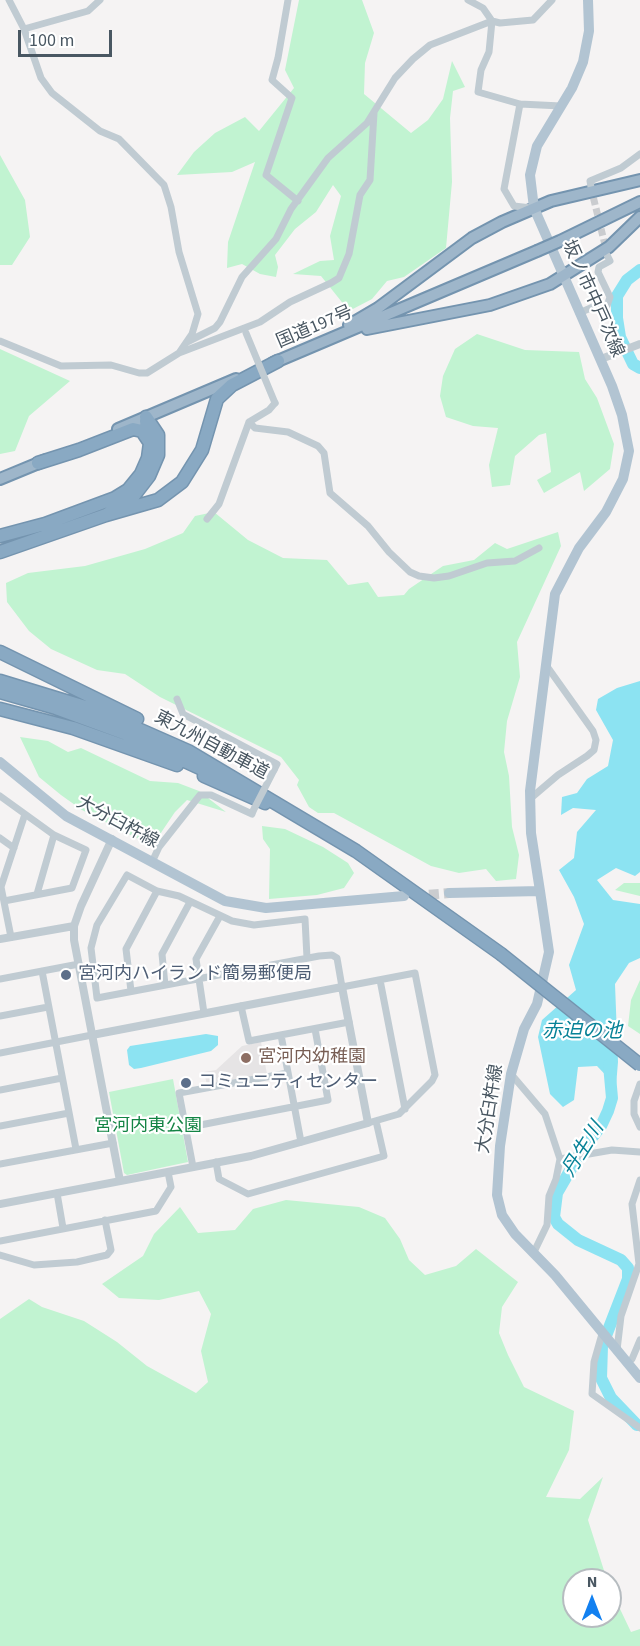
<!DOCTYPE html>
<meta charset="utf-8">
<style>
body{margin:0}
#map{position:relative;width:640px;height:1646px;overflow:hidden;background:#f5f3f3;font-family:"Source Sans 3",sans-serif}
canvas{display:block}
.north{position:absolute;left:562px;top:1568px;width:60px;height:60px;box-sizing:border-box;background:#fff;border:2px solid #b6bcc0;border-radius:50%;rotate:0deg;font-size:16px;font-weight:700;line-height:24px;text-align:center;color:#495762}
.north::after{content:'';display:block;margin:auto;width:21px;height:27px;background:#1280f0;clip-path:polygon(50% 0,100% 100%,50% 72%,0 100%)}
.scale{position:absolute;left:18px;top:30px;width:94px;height:27px;box-sizing:border-box;border:3px solid #495762;border-top:0;padding-left:8px;font-size:18px;line-height:21px;white-space:nowrap;color:#495762;-webkit-text-stroke:4px #fff;paint-order:stroke}
</style>
<div id="map">
<canvas width="640" height="1646"></canvas>
<div class="north">N</div>
<div class="scale">100 m</div>
</div>
<script>
const c = document.querySelector('canvas').getContext('2d');
c.lineJoin = 'round';
function fillPath(path, color) { c.fillStyle = color; c.fill(path, 'evenodd'); }
const poly = rows => new Path2D(rows.map(r => 'M' + r).join(''));
function stroke(path, color, width, dash) { c.strokeStyle = color; c.lineWidth = width; c.lineCap = dash ? 'butt' : 'round'; c.setLineDash(dash || []); c.stroke(path); }
function write(font, color, halo, rows, align = 'center') {
  c.font = font + ' "Source Sans 3","Noto Sans JP",sans-serif'; c.lineWidth = 4.5; c.setLineDash([]); c.textBaseline = 'middle'; c.strokeStyle = halo; c.fillStyle = color; for (const [text, x, y, turn = 0] of rows) {
    c.save(); c.translate(x, y); c.rotate((+turn || 0) * Math.PI / 180); c.textAlign = isNaN(turn) ? turn : align; if (halo) c.strokeText(text, 0, 0); c.fillText(text, 0, 0); c.restore();
  }
}
fillPath(poly([
 [261,1042,267,1074,207,1085,204,1072,216,1070,242,1046]
]), '#e6e4e5');
fillPath(poly([
 [299,0,362,0,374,33,365,63,364,94,411,133,428,120,443,99,452,61,465,87,453,91,450,118,452,182,446,248,404,277,387,281,372,299,349,311,321,276,293,274,320,261,334,260,330,236,341,196,333,185,316,212,295,229,275,255,278,267,276,277,260,274,242,264,227,268,228,242,255,162,232,172,177,175,194,152,215,133,245,117,259,131,294,88,285,70],
 [0,155,25,200,30,237,12,265,0,265],
 [477,334,525,350,579,352,585,379,597,398,614,444,610,469,584,491,580,472,544,493,537,480,551,472,546,433,539,435,515,456,510,485,492,487,489,465,498,428,473,426,446,417,440,396,443,376,455,349],
 [0,349,70,381,29,416,15,451,0,454],
 [214,512,248,540,283,558,327,560,348,585,368,582,378,597,404,595,409,589,443,566,474,560,495,543,507,549,558,532,561,546,517,642,520,677,507,721,504,752,509,776,512,827,519,855,516,879,496,881,486,869,459,873,431,866,334,813,318,813,309,807,297,785,299,780,281,757,160,697,125,674,97,670,51,649,29,631,7,602,6,583,28,573,85,566,145,549,183,533,195,516],
 [20,737,48,741,68,752,81,748,150,781,178,783,199,791,226,812,187,800,175,812,152,846,82,810,61,795,39,777],
 [262,826,285,829,323,847,348,863,354,873,344,888,317,895,269,899,270,849,263,839],
 [624,883,640,883,640,896,615,890],
 [640,980,640,1034,628,1026,631,1000],
 [173,1079,188,1162,127,1175,124,1173,109,1092],
 [286,1200,359,1207,385,1218,400,1239,409,1260,425,1275,456,1266,476,1249,518,1282,502,1307,499,1333,508,1355,524,1387,574,1411,569,1450,546,1497,580,1499,603,1477,588,1520,607,1580,574,1580,574,1616,610,1616,610,1588,631,1632,640,1629,640,1646,0,1646,0,1319,29,1299,42,1307,84,1321,117,1342,147,1366,196,1393,208,1382,201,1351,211,1314,199,1291,159,1300,119,1298,102,1284,143,1256,154,1234,180,1207,198,1233,235,1230,253,1209]
]), '#c1f3d1');
fillPath(poly([
 [640,681,640,872,635,876,616,868,597,880,613,900,640,904,640,958,629,963,615,984,618,1062,616,1086,597,1066,578,1067,574,1100,563,1107,550,1094,538,1037,542,1020,576,990,569,965,584,924,574,897,559,870,574,858,577,832,596,810,573,808,561,815,562,797,577,793,587,779,608,766,613,740,596,710,598,699,617,688],
 [206,1034,218,1036,218,1045,211,1051,141,1068,134,1069,129,1065,127,1050,130,1046]
]), '#8ce3f2');
stroke(poly([
 [633,364,640,363]
]), '#8ce3f2', 2);
stroke(poly([
 [640,270,627,280,617,296,617,318,620,337,633,364,640,368],
 [609,1065,612,1098,608,1111,601,1126,582,1150,557,1193,554,1217,558,1224,578,1240,621,1260,628,1268,628,1279,602,1346,601,1378,611,1398,637,1425]
]), '#8ce3f2', 12);
stroke(poly([
 [591,188,607,253]
]), '#cacccf', 7, [7, 3.5]);
stroke(poly([
 [414,896,449,893]
]), '#cacccf', 10, [10, 5]);
const trunk = poly([
 [560,241,640,202],
 [349,325,378,308,472,238,502,222,551,201,640,180],
 [367,329,490,305,550,284,609,247,640,217],
 [273,363,537,251],
 [118,429,236,379],
 [0,479,46,460]
]);
const motorway = poly([
 [38,463,79,450,133,429,142,431,148,440],
 [106,515,158,500,182,482,202,450,217,399,232,385,278,361],
 [0,536,45,524,115,498,128,490,141,474,148,458,150,443,146,421],
 [0,552,106,515,132,498,149,476,158,455,158,435,146,417],
 [0,652,137,719],
 [0,681,95,710,188,751,356,851,501,954],
 [0,692,56,708,124,733,215,775],
 [0,709,73,728,177,765],
 [204,776,265,803]
]);
stroke(trunk, '#7494af', 14);
stroke(motorway, '#7494af', 15);
stroke(poly([
 [9,0,24,29,41,78,52,93,100,131,119,139,164,185,171,207,179,252,198,314,192,334,179,353],
 [288,0,278,58,272,80,292,98,266,175,298,201],
 [468,0,483,8,492,21,500,23,533,20,552,0],
 [492,21,489,52,481,70,478,92,520,104,561,106],
 [24,29,88,11,100,0],
 [520,104,504,189,514,206,531,208],
 [591,187,590,181,621,168,640,154],
 [579,313,593,307,607,306,610,297,598,272,599,267,610,261,607,255],
 [0,341,61,366,111,365,139,373,147,373,179,353,260,322,290,302,331,283,339,278,349,254,360,195,370,180,374,113],
 [187,342,215,328,220,322,242,277,276,239,291,209,328,158,367,123,395,78,413,59,430,45,492,21],
 [249,422,255,428,288,432,318,446,324,453,330,493,368,526,389,552,410,572,419,576,434,578,449,576,487,563,515,561,539,548],
 [207,519,219,504,249,422,269,410,275,403],
 [177,699,183,714,277,764,274,770],
 [0,796,54,835,86,850,72,888,4,901],
 [531,798,558,775,587,756,594,750,596,740,593,731,546,665],
 [0,838,14,848],
 [153,860,159,847,200,795,211,795,252,814,254,809],
 [37,894,54,835],
 [11,937,1,887,25,814],
 [307,958,305,919,254,925,232,921,179,896,157,891,127,875,97,925,91,948,97,998,319,956,332,955,337,958,342,987,415,973,435,1075,432,1081,399,1114,368,1123],
 [42,971,76,1149],
 [0,979,79,964],
 [380,980,405,1109],
 [165,985,162,954,190,902],
 [131,991,126,949,157,891],
 [241,1006,249,1041,349,1022],
 [204,1013,196,959,220,916],
 [0,1016,48,1007],
 [281,1035,301,1142],
 [0,1053,92,1035],
 [511,1074,545,1114,560,1159,556,1179,549,1196,547,1225,534,1252],
 [640,1084,634,1101,634,1114,640,1127],
 [0,1090,62,1078],
 [0,1126,69,1113],
 [185,1128,328,1100,315,1029],
 [560,1159,612,1150,640,1152],
 [216,1162,219,1179,248,1194,384,1156,376,1121],
 [0,1164,113,1143],
 [193,1167,179,1093,288,1073],
 [57,1193,63,1228],
 [0,1241,156,1211,171,1187,168,1172],
 [0,1255,34,1265,77,1262,107,1255,111,1250,105,1220],
 [602,1334,594,1362,592,1394,640,1428],
 [617,1350,621,1316,639,1264,632,1204,640,1180],
 [627,1363,632,1359,640,1340]
]), '#c0cbd2', 7);
stroke(poly([
 [601,359,640,344],
 [112,839,81,906,74,926,74,940,120,1181],
 [0,939,74,926],
 [0,1204,251,1156,368,1123,342,987,92,1035]
]), '#c0cbd2', 8);
stroke(poly([
 [0,762,66,816,225,901,266,908,404,896],
 [540,891,531,833,530,791,555,594,579,548,606,512,623,479,629,451,622,415,612,386,534,208,530,175,537,146,572,88,583,62,589,31,588,0],
 [449,893,540,891,549,952,537,1004,524,1029,511,1074,500,1146,497,1195,502,1215,515,1234,555,1275,640,1378]
]), '#b2c4d2', 10);
stroke(trunk, '#9eb6ca', 10);
stroke(motorway, '#89a9c3', 12);
const trunkBridge = poly([
 [537,251,560,241]
]);
const motorwayBridge = poly([
 [501,954,640,1065]
]);
stroke(trunkBridge, '#7494af', 14, []);
stroke(motorwayBridge, '#7494af', 15, []);
stroke(poly([
 [246,333,275,403],
 [254,809,274,770]
]), '#c0cbd2', 7);
stroke(trunkBridge, '#9eb6ca', 10);
stroke(motorwayBridge, '#89a9c3', 12);
for (const [x, y, r, color] of [
 [66,975,6,"#5c6f8a"],
 [246,1058,6,"#8d6e63"],
 [186,1083,6,"#5c6f8a"]
]) { const dot = new Path2D(); dot.arc(x, y, r, 0, 2 * Math.PI); c.fillStyle = color; c.fill(dot); stroke(dot, '#fff', 2); }
write('18px', '#495762', '#fff', [
 ["坂ノ市中戸次線",592,299,66],
 ["国道197号",315,328,-23],
 ["東九州自動車道",211,746,28],
 ["大分臼杵線",117,823,28],
 ["大分臼杵線",491,1109,-81]
]);
write('18px', '#4e5e75', '#fff', [
 ["宮河内ハイランド簡易郵便局",78,975],
 ["コミュニティセンター",198,1083]
], 'left');
write('18px', '#785e54', '#fff', [
 ["宮河内幼稚園",258,1058]
], 'left');
write('18px', '#138444', '#fff', [
 ["宮河内東公園",148,1127]
]);
write('italic 20px', '#078297', '#fff', [
 ["赤迫の池",582,1033],
 ["丹生川",584,1150,-58]
]);
</script>
